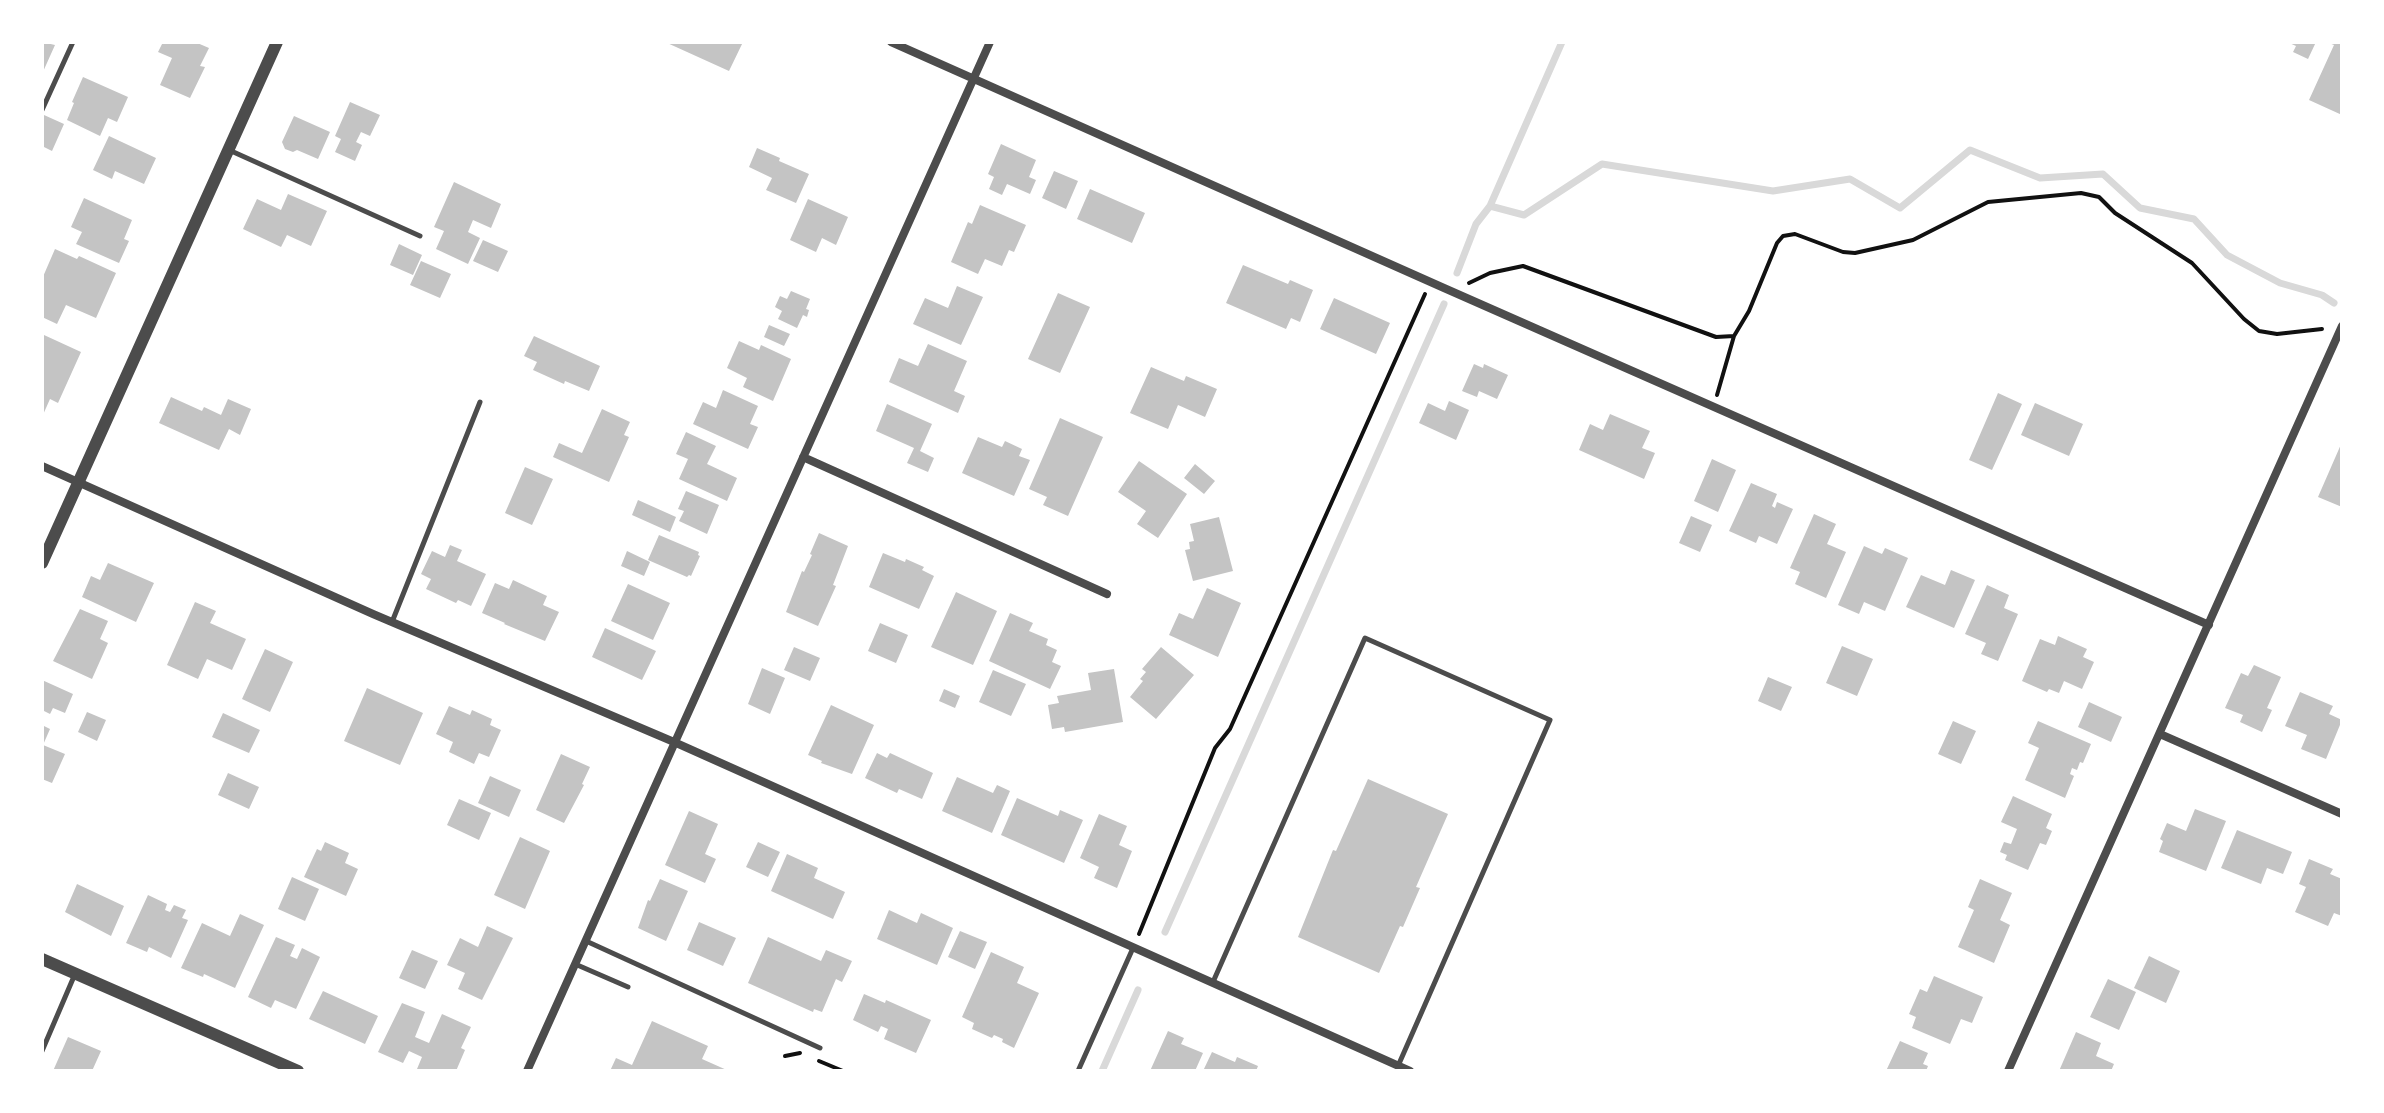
<!DOCTYPE html>
<style>
body{margin:0}
#map{position:relative;width:2384px;height:1113px;overflow:hidden;background:#fff;font-family:Mulish,sans-serif}
canvas{display:block}
.frame{position:absolute;inset:0;border:44px solid #fff;pointer-events:none}
</style>
<div id="map">
<canvas width="2384" height="1113"></canvas>
<div class="frame"></div>
</div>
<script>
const c = document.querySelector('canvas').getContext('2d');
c.lineJoin = 'round';
const poly = rows => new Path2D(rows.map(r => 'M' + r).join(''));
function stroke(path, color, width, dash) { c.strokeStyle = color; c.lineWidth = width; c.lineCap = dash ? 'butt' : 'round'; c.setLineDash(dash || []); c.stroke(path); }
function fillPath(path, color) { c.fillStyle = color; c.fill(path, 'evenodd'); }
stroke(poly([
 [1490,206,1562,42],
 [1457,273,1476,224,1490,206,1524,215,1602,164,1773,191,1850,179,1900,208,1970,150,2040,178,2103,174,2140,208,2194,219,2227,255,2280,283,2322,295,2334,303],
 [1165,932,1444,304],
 [1102,1071,1138,990]
]), '#d9d9d9', 7);
fillPath(poly([
 [42,42,55,45,42,74],
 [163,42,195,42,209,48,200,66,205,67,190,98,160,85,172,58,158,52],
 [665,42,743,42,729,71],
 [2287,42,2316,42,2308,59,2293,52,2296,46],
 [2326,42,2342,42,2342,115,2309,100,2334,45],
 [83,77,128,97,117,122,108,118,100,136,67,120,74,103,72,102],
 [350,102,380,115,370,136,361,132,356,142,362,145,355,161,335,152,341,139,335,136],
 [44,115,64,124,52,151,42,146],
 [294,116,330,132,318,159,297,150,293,152,285,149,282,142],
 [109,136,156,158,144,184,115,171,112,179,93,170],
 [1001,144,1036,160,1029,177,1036,180,1030,194,1007,184,1002,195,989,189,994,177,988,174],
 [757,148,780,158,779,161,809,174,796,203,766,190,772,178,749,167],
 [1054,171,1078,181,1066,209,1042,198],
 [454,182,501,204,491,228,473,220,468,232,480,238,468,264,436,249,444,231,434,227],
 [1090,189,1145,213,1132,243,1077,219],
 [288,194,327,211,311,246,287,235,281,247,243,229,257,199,281,210],
 [84,198,132,220,124,239,129,241,119,263,76,244,82,232,71,227],
 [808,199,848,217,836,245,822,238,816,252,790,240],
 [980,205,1026,225,1014,252,1009,250,1002,266,985,259,978,274,951,262,968,222,972,224],
 [483,240,508,251,498,272,473,261],
 [399,244,422,255,413,275,390,265],
 [55,249,77,259,79,256,116,273,96,318,66,305,57,324,42,317,42,279],
 [421,261,451,274,440,298,410,285],
 [1243,265,1288,284,1290,280,1313,290,1300,322,1291,318,1286,329,1226,303],
 [957,286,983,297,961,345,913,324,925,298,948,308],
 [791,291,810,299,806,309,809,310,807,317,803,315,797,328,778,319,782,311,775,307,780,296,787,299],
 [1058,293,1090,307,1060,373,1028,359],
 [1334,298,1390,323,1376,354,1320,329],
 [769,325,790,334,784,346,764,337],
 [44,335,81,352,58,403,50,399,42,417,42,341],
 [534,336,600,366,589,391,565,381,564,384,533,370,537,362,524,356],
 [739,341,759,350,761,345,791,359,773,401,743,387,747,378,727,368],
 [928,344,967,361,954,391,965,396,958,413,889,382,899,358,918,366],
 [1474,364,1483,368,1484,364,1508,375,1497,399,1479,391,1477,397,1462,391],
 [1151,367,1184,381,1186,376,1217,389,1205,417,1178,405,1168,429,1130,413],
 [723,390,758,406,750,424,758,427,748,449,693,424,703,402,716,408],
 [1998,393,2022,404,1992,470,1969,460],
 [171,397,202,411,204,407,221,415,228,399,251,409,240,435,229,429,219,450,159,423],
 [1449,401,1469,410,1456,440,1419,423,1428,403,1445,411],
 [2035,403,2083,424,2069,456,2021,435],
 [887,404,932,424,920,451,934,458,928,472,907,463,914,448,876,431],
 [602,409,630,422,624,435,629,437,609,482,553,457,559,443,582,453],
 [1610,414,1650,431,1642,448,1655,453,1644,479,1579,450,1590,424,1603,430],
 [1060,418,1103,437,1068,516,1043,505,1047,497,1029,489],
 [686,432,716,446,707,464,737,478,727,501,679,479,688,459,676,454],
 [978,437,1002,447,1005,441,1022,449,1019,456,1030,460,1014,496,962,473],
 [2342,442,2342,507,2318,497],
 [1712,459,1736,470,1718,512,1694,501],
 [1139,461,1187,494,1158,538,1137,524,1146,511,1118,492],
 [1195,464,1215,481,1204,494,1184,478],
 [525,467,553,479,532,525,505,513],
 [1751,483,1777,494,1772,506,1775,508,1777,502,1793,509,1777,544,1759,536,1756,543,1729,531],
 [686,491,719,505,707,534,679,521,684,511,678,509],
 [638,500,676,517,670,532,632,515],
 [1814,514,1836,524,1827,544,1846,552,1826,598,1795,584,1800,572,1790,568],
 [1691,516,1712,525,1700,552,1679,543],
 [1219,517,1233,571,1193,581,1185,550,1190,549,1189,542,1194,541,1190,524],
 [819,533,848,546,833,585,836,586,818,626,786,612,802,571,804,572,812,555,810,554],
 [659,535,699,552,698,555,700,556,691,576,689,575,687,577,648,560],
 [450,545,462,550,457,561,486,574,471,606,458,600,456,603,426,589,431,579,421,574,432,551,445,557],
 [1864,546,1882,554,1885,548,1908,558,1885,611,1864,602,1859,614,1838,605],
 [627,551,650,562,644,576,621,566],
 [883,553,905,562,906,559,924,567,922,570,934,576,919,609,869,587],
 [108,563,154,583,136,622,82,597,91,576,100,580],
 [1951,570,1975,580,1954,628,1906,607,1921,575,1945,585],
 [513,580,547,596,543,605,559,612,545,641,504,624,505,623,482,613,495,583,509,589],
 [628,584,670,603,653,640,611,621],
 [1987,585,2009,595,2004,608,2018,614,1998,661,1981,654,1986,643,1965,634],
 [1207,588,1241,603,1218,657,1169,635,1179,613,1193,619],
 [956,592,997,611,973,665,931,647],
 [195,602,216,611,210,623,246,639,232,670,207,659,198,679,167,665],
 [80,609,108,621,100,639,108,643,92,679,53,661],
 [1010,613,1033,623,1029,631,1048,639,1046,645,1057,650,1052,662,1061,666,1050,689,989,661],
 [880,623,908,635,896,663,868,651],
 [605,628,656,651,642,680,592,657],
 [2058,636,2087,649,2083,657,2094,662,2082,689,2064,681,2059,693,2049,689,2047,692,2022,681,2040,639,2055,645],
 [1842,646,1873,659,1857,696,1826,683],
 [794,647,820,658,810,681,784,670],
 [1161,647,1194,675,1156,719,1130,697,1143,681,1140,679,1146,672,1142,669],
 [265,649,293,662,270,712,242,699],
 [2254,665,2281,677,2267,708,2272,710,2262,732,2240,722,2243,715,2225,708,2241,673,2248,676],
 [762,668,785,678,770,714,748,704],
 [1114,669,1123,722,1065,732,1064,727,1052,729,1048,705,1059,703,1057,696,1091,690,1088,673],
 [993,670,1026,684,1011,716,979,702],
 [1768,677,1792,687,1781,711,1758,701],
 [42,680,73,694,65,713,53,708,50,714,42,710],
 [367,688,423,713,400,765,344,741],
 [944,689,960,696,955,708,939,701],
 [2300,692,2333,706,2329,714,2342,720,2326,759,2301,749,2307,735,2285,726],
 [2089,702,2122,717,2111,742,2078,727],
 [831,705,874,725,852,774,821,763,822,761,808,755],
 [449,706,470,715,472,710,492,719,490,725,501,730,489,757,479,753,474,764,449,752,453,742,436,734],
 [87,712,106,720,97,741,78,732],
 [223,713,260,730,249,753,212,737],
 [1953,721,1976,731,1961,764,1938,754],
 [2038,721,2091,744,2083,763,2080,762,2077,770,2072,768,2070,774,2074,776,2065,798,2025,780,2039,748,2028,743],
 [42,725,50,729,43,745,65,754,52,783,42,779],
 [877,753,887,758,890,753,933,773,922,799,899,789,897,793,865,778],
 [561,754,590,767,582,784,584,785,564,823,536,810],
 [228,773,259,787,249,809,218,795],
 [490,776,521,790,509,817,478,803],
 [957,777,993,793,997,785,1010,791,992,833,942,811],
 [1368,779,1448,814,1416,887,1420,888,1403,927,1400,926,1379,973,1298,937,1333,850,1336,851],
 [2013,796,2052,814,2046,828,2052,831,2046,845,2040,843,2028,870,2005,860,2007,855,2000,852,2004,842,2011,844,2017,829,2001,822],
 [1017,798,1058,816,1060,810,1083,820,1064,863,1001,835],
 [459,799,491,813,479,840,447,825],
 [2195,809,2226,821,2206,871,2159,852,2163,841,2160,839,2167,823,2186,831],
 [689,811,718,824,705,854,716,859,705,883,665,865],
 [1099,814,1127,826,1119,845,1132,851,1117,888,1094,878,1099,867,1080,858],
 [2237,830,2292,852,2283,874,2267,868,2261,884,2221,868],
 [520,837,550,851,525,909,494,895],
 [325,842,349,853,345,863,358,869,346,896,304,877,317,849,321,851],
 [758,842,780,852,768,877,746,867],
 [787,854,818,868,814,878,845,892,833,919,771,891],
 [2309,859,2333,869,2330,874,2342,879,2342,916,2334,913,2328,926,2295,912,2306,887,2299,884],
 [292,877,319,889,305,921,278,909],
 [660,879,688,891,666,941,638,928,648,900,650,901],
 [1980,879,2012,893,2000,920,2010,925,1994,963,1958,947,1974,910,1968,907],
 [77,884,124,906,111,936,65,912],
 [148,895,167,904,165,910,170,912,174,905,186,910,182,918,188,920,171,958,149,947,147,952,126,943],
 [889,910,917,923,921,913,953,928,937,965,877,939],
 [240,914,264,925,235,988,204,974,203,977,181,968,202,923,230,936],
 [699,922,736,938,723,966,687,950],
 [487,926,513,938,482,1000,458,989,465,973,447,965,460,938,478,947],
 [960,931,987,942,975,969,948,957],
 [276,937,295,945,290,956,297,959,302,948,320,957,296,1009,275,1000,271,1008,248,997],
 [768,937,821,961,826,950,852,961,842,982,836,979,822,1012,814,1009,813,1012,748,983],
 [412,950,438,961,425,989,399,978],
 [991,952,1024,967,1017,983,1039,993,1014,1048,1002,1042,1003,1039,994,1035,992,1038,972,1029,974,1023,962,1017],
 [2149,956,2180,971,2166,1003,2134,988],
 [1934,976,1983,997,1972,1023,1961,1019,1950,1044,1912,1028,1916,1017,1909,1014,1920,989,1927,992],
 [2108,979,2136,992,2119,1030,2090,1017],
 [323,991,378,1016,365,1044,309,1019],
 [864,994,885,1003,886,1000,931,1020,916,1053,884,1039,888,1029,881,1026,878,1032,853,1020],
 [402,1003,425,1012,415,1037,429,1043,442,1014,471,1027,461,1048,465,1050,456,1071,421,1071,417,1069,422,1057,409,1051,403,1063,378,1052],
 [652,1021,708,1046,702,1059,729,1071,610,1071,616,1058,632,1065],
 [1168,1031,1184,1038,1181,1044,1203,1053,1195,1071,1150,1071],
 [2076,1032,2101,1043,2096,1056,2114,1064,2111,1071,2059,1071],
 [68,1037,101,1051,92,1071,53,1071],
 [1900,1041,1928,1053,1923,1064,1928,1066,1926,1071,1886,1071],
 [1212,1052,1235,1062,1237,1057,1258,1066,1256,1071,1203,1071]
]), '#c4c4c4');
stroke(poly([
 [1469,283,1490,273,1523,266,1716,337,1734,336,1749,311,1777,243,1783,236,1795,234,1843,252,1855,253,1913,240,1988,202,2081,193,2099,197,2115,213,2192,263,2244,319,2259,331,2277,334,2322,329],
 [1717,395,1734,336],
 [1139,934,1215,748,1230,729,1425,294],
 [785,1056,800,1053],
 [819,1061,843,1071]
]), '#111', 4);
stroke(poly([
 [42,110,73,42],
 [229,150,420,236],
 [392,622,480,402],
 [586,941,820,1048],
 [575,964,628,987],
 [1213,982,1365,638,1550,720,1398,1066],
 [42,1051,75,974],
 [1078,1071,1133,948]
]), '#4c4c4c', 5);
stroke(poly([
 [891,42,1444,288,2209,625],
 [803,457,1107,594],
 [42,466,373,614,674,742,1410,1071],
 [2160,734,2342,814],
 [527,1071,990,42],
 [2008,1071,2342,326]
]), '#4c4c4c', 8);
stroke(poly([
 [42,563,277,42],
 [42,959,298,1071]
]), '#4c4c4c', 12);
</script>
